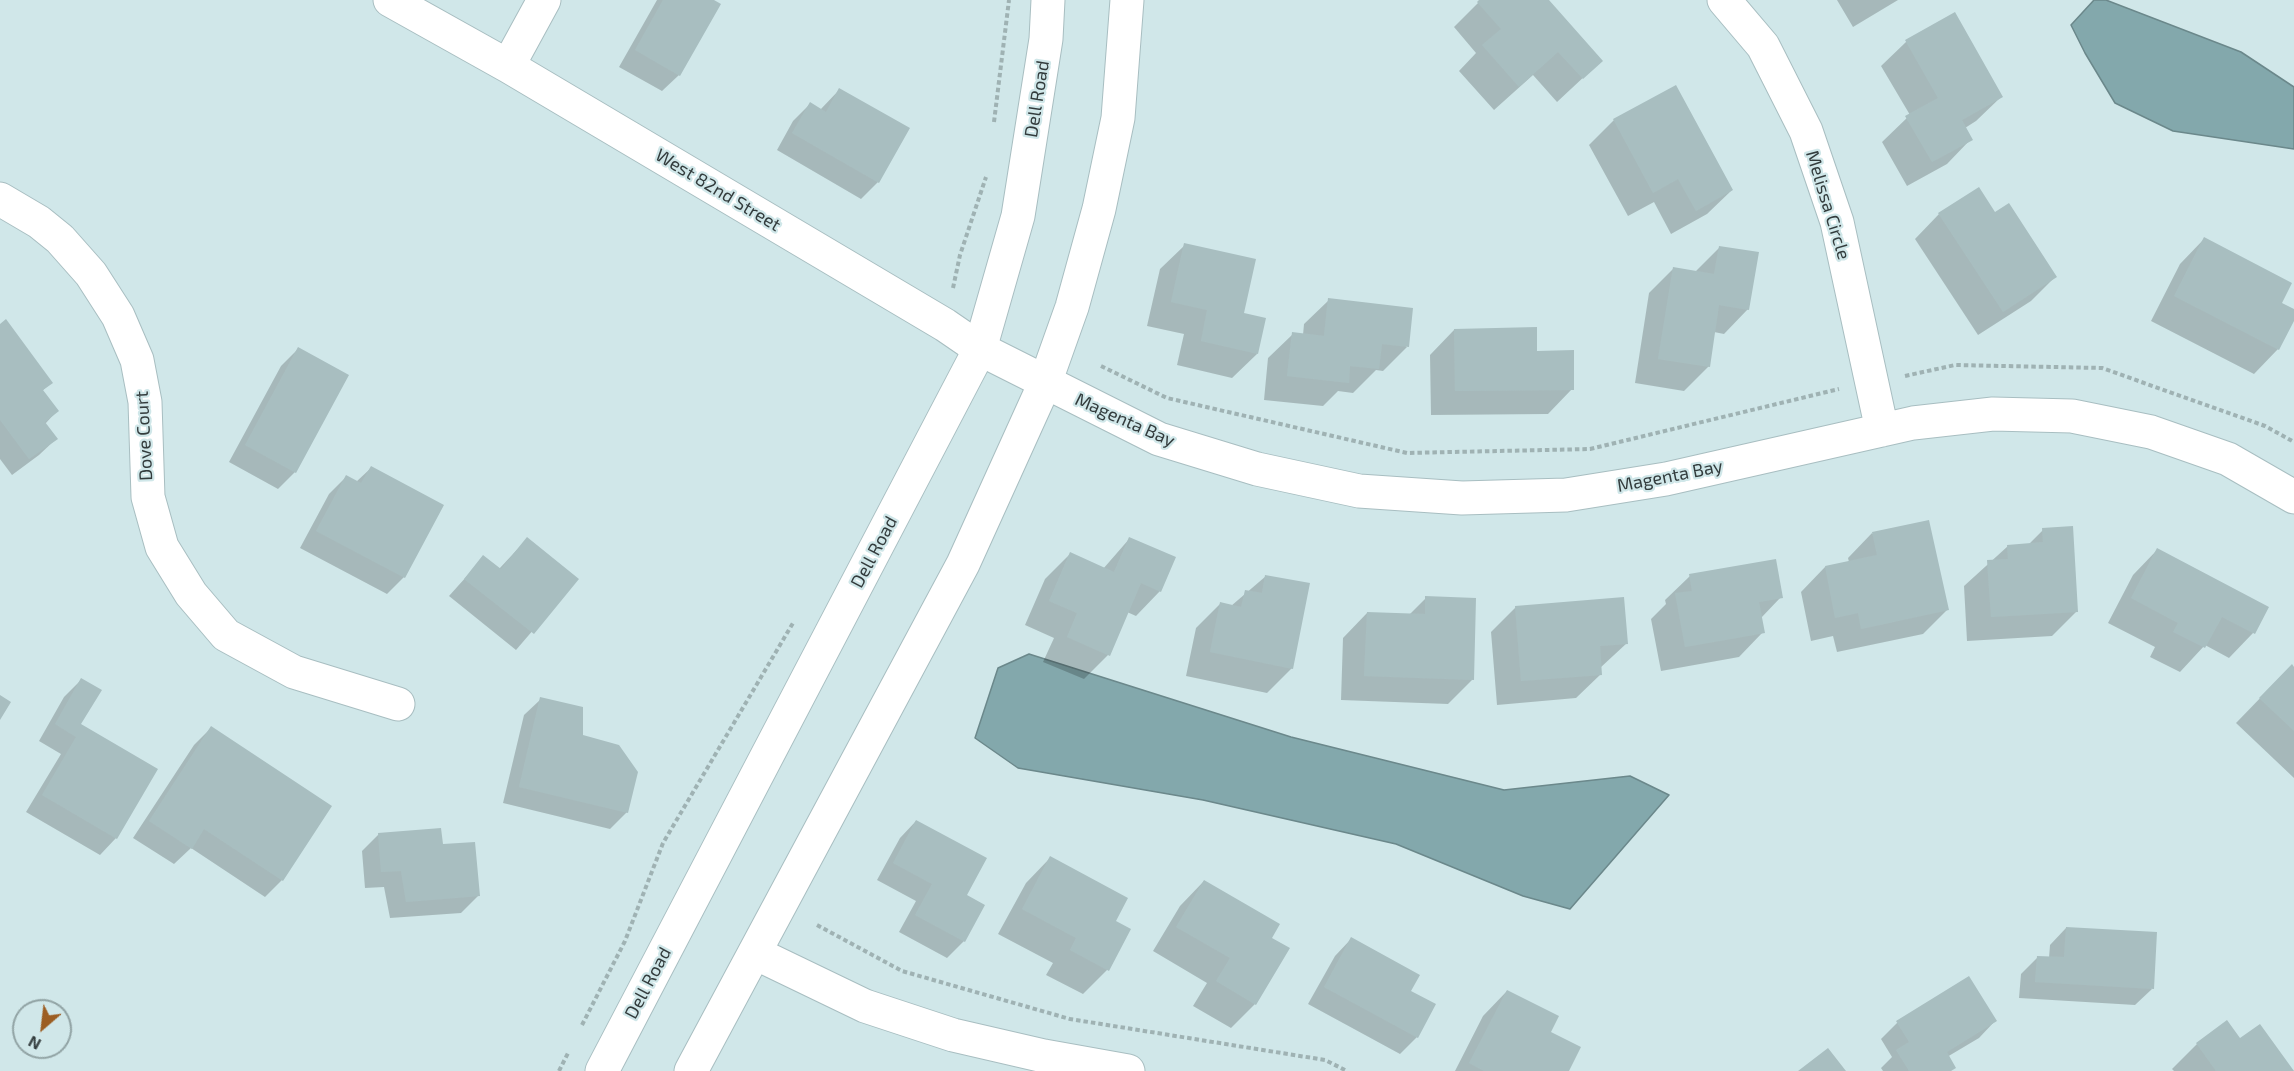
<!DOCTYPE html>
<style>
body{margin:0}
#map{position:relative;width:2294px;height:1071px;overflow:hidden;background:#d0e7e9;font-family:"Exo 2",sans-serif}
canvas{display:block}
.north{position:absolute;left:12px;top:999px;width:60px;height:60px;box-sizing:border-box;background:#d0e7e9;border:2px solid #91a3a4;border-radius:50%;rotate:208deg;font-size:16px;font-weight:700;line-height:24px;text-align:center;color:#333c3d}
.north::after{content:'';display:block;margin:auto;width:21px;height:27px;background:#9c5e23;clip-path:polygon(50% 0,100% 100%,50% 72%,0 100%)}
</style>
<div id="map">
<canvas width="2294" height="1071"></canvas>
<div class="north">N</div>
</div>
<script>
const c = document.querySelector('canvas').getContext('2d');
c.lineJoin = 'round';
function fillPath(path, color) { c.fillStyle = color; c.fill(path, 'evenodd'); }
const poly = rows => new Path2D(rows.map(r => 'M' + r).join(''));
function stroke(path, color, width, dash) { c.strokeStyle = color; c.lineWidth = width; c.lineCap = dash ? 'butt' : 'round'; c.setLineDash(dash || []); c.stroke(path); }
function write(font, color, halo, rows, align = 'center') {
  c.font = font + ' "Exo 2",sans-serif'; c.lineWidth = 4.5; c.setLineDash([]); c.textBaseline = 'middle'; c.strokeStyle = halo; c.fillStyle = color; for (const [text, x, y, turn = 0] of rows) {
    c.save(); c.translate(x, y); c.rotate((+turn || 0) * Math.PI / 180); c.textAlign = isNaN(turn) ? turn : align; if (halo) c.strokeText(text, 0, 0); c.fillText(text, 0, 0); c.restore();
  }
}
const water = poly([
 [2094,0,2106,0,2241,52,2294,87,2294,149,2173,131,2115,103,2085,53,2071,25,2094,0],
 [1029,654,1291,737,1504,790,1630,776,1669,795,1570,909,1523,896,1396,844,1203,800,1018,768,975,738,998,668,1029,654]
]);
fillPath(water, '#83a8ac');
stroke(water, '#6b888b', 1.5);
fillPath(poly([
 [657,0,711,0,679,75,662,91,619,67],
 [1481,0,1547,0,1601,61,1557,102,1533,75,1494,110,1459,71,1476,53,1454,27],
 [1837,0,1898,0,1853,27],
 [1954,14,2001,97,1976,121,1965,128,1971,139,1947,164,1907,186,1882,142,1910,115,1881,66,1906,42],
 [1675,87,1732,190,1707,214,1671,234,1654,202,1628,216,1589,145,1614,120],
 [840,89,878,182,861,199,777,150,793,121,810,104,820,110],
 [1939,214,2055,277,2031,301,1978,335,1915,239],
 [2204,239,2280,303,2294,311,2294,318,2278,349,2254,374,2151,321,2180,264],
 [1185,245,1243,314,1257,354,1232,378,1177,365,1184,334,1147,326,1160,269],
 [1719,248,1748,309,1724,334,1714,332,1709,366,1684,391,1635,383,1649,293,1673,269,1695,272],
 [1329,300,1407,347,1383,371,1376,370,1353,393,1338,391,1323,406,1264,400,1268,358,1293,334,1303,335,1304,324],
 [0,325,51,383,42,391,57,411,45,424,56,439,39,455,12,475,0,459],
 [1454,330,1536,352,1572,389,1548,414,1431,415,1430,355],
 [298,349,295,472,278,489,229,462,281,366],
 [371,468,404,577,387,594,300,548,329,494,346,477,356,482],
 [2043,530,2077,611,2052,636,1967,641,1964,586,2008,546,2028,545],
 [1872,533,1947,610,1923,634,1837,652,1833,636,1811,641,1801,592,1825,567,1849,562,1848,558],
 [1130,538,1160,591,1136,616,1127,612,1108,655,1084,679,1043,662,1054,638,1025,625,1045,579,1070,554,1103,569],
 [527,539,577,579,516,650,449,596,484,557,499,569],
 [2157,550,2267,607,2253,633,2229,658,2205,645,2180,672,2150,657,2155,647,2108,623,2133,575],
 [1266,576,1292,668,1267,693,1186,676,1196,628,1220,604,1231,606],
 [1690,576,1781,597,1761,618,1763,632,1739,657,1661,671,1651,619,1666,604,1665,600],
 [1426,598,1472,680,1448,704,1341,700,1343,638,1367,613,1409,615],
 [1516,607,1627,643,1600,668,1601,674,1576,698,1497,705,1491,632],
 [2294,669,2294,778,2236,723,2267,691],
 [81,680,79,725,116,838,100,855,26,812,61,754,39,741,64,697],
 [541,699,627,812,610,829,503,803,524,715],
 [211,728,282,880,265,897,191,848,174,864,133,838,194,745],
 [916,821,965,896,983,905,964,941,947,958,899,932,916,901,877,880,900,838],
 [379,834,441,846,478,896,461,913,390,918,384,887,365,888,362,851],
 [1050,858,1114,922,1129,930,1107,970,1083,994,1046,975,1053,963,998,934,1026,883],
 [1204,881,1270,939,1255,1004,1231,1028,1193,1006,1207,983,1153,951,1180,906],
 [2066,928,2152,989,2135,1005,2019,998,2021,974,2038,957,2049,958,2050,945],
 [1351,939,1409,991,1417,1037,1400,1054,1308,1004,1335,956],
 [1507,991,1549,1032,1567,1071,1455,1071,1483,1016],
 [1995,1021,1979,1038,1947,1057,1951,1071,1883,1071,1881,1068,1892,1057,1881,1039,1897,1023],
 [2227,1022,2240,1040,2293,1071,2174,1071,2172,1069,2197,1044]
]), '#0003');
fillPath(poly([
 [663,0,714,0,721,4,680,76,635,50],
 [1479,0,1549,0,1603,61,1583,79,1558,52,1519,87,1482,45,1501,29,1477,2],
 [1955,12,2003,97,1962,120,1973,140,1932,162,1905,116,1938,98,1905,40],
 [1676,85,1733,190,1696,211,1678,179,1653,193,1613,119],
 [839,88,910,128,879,183,792,133,810,102,826,112],
 [1979,187,1995,212,2009,203,2057,277,2003,312,1938,213],
 [2204,237,2292,283,2282,303,2294,309,2294,321,2279,350,2174,296],
 [1184,243,1256,259,1244,313,1266,318,1258,354,1201,341,1207,310,1171,302],
 [1719,246,1759,252,1749,310,1719,305,1710,367,1658,359,1673,267,1714,274],
 [1328,298,1413,308,1409,347,1382,344,1379,369,1350,366,1349,383,1287,376,1292,332,1324,336],
 [6,319,53,383,43,390,59,411,45,422,58,439,29,459,0,420,0,324],
 [1537,327,1537,351,1574,350,1574,390,1455,391,1454,329],
 [298,347,349,375,296,473,245,445],
 [371,466,444,505,405,578,316,531,346,475,361,483],
 [1929,520,1949,610,1861,629,1858,613,1835,618,1825,566,1877,555,1872,532],
 [2073,526,2078,612,1991,617,1987,560,2008,559,2007,545,2043,542,2042,528],
 [527,537,579,579,534,634,464,579,483,555,501,569],
 [1129,537,1176,557,1161,592,1141,583,1110,656,1067,637,1077,613,1049,601,1070,552,1114,572],
 [2157,548,2269,607,2255,634,2222,617,2205,648,2173,632,2178,623,2131,598],
 [1776,559,1783,598,1759,602,1765,633,1685,647,1675,593,1692,591,1689,574],
 [1265,575,1310,583,1293,669,1210,652,1220,602,1241,607,1245,590,1262,593],
 [1425,596,1476,598,1474,680,1364,676,1367,612,1425,614],
 [1624,597,1628,644,1600,646,1602,675,1521,681,1515,606],
 [2292,664,2294,667,2294,731,2259,698],
 [81,678,102,690,81,724,158,769,117,839,42,795,76,737,55,724],
 [0,695,11,702,0,720],
 [540,697,583,707,583,735,619,745,638,772,628,813,519,787],
 [211,726,332,806,283,881,204,829,192,849,149,821],
 [916,820,987,858,967,895,985,905,965,942,915,915,932,884,893,863],
 [441,828,443,844,475,842,480,896,406,902,401,871,381,872,378,833],
 [1050,856,1128,898,1116,921,1131,929,1109,971,1070,950,1076,938,1022,909],
 [1204,880,1280,924,1272,938,1290,948,1256,1005,1216,981,1230,958,1176,927],
 [2066,927,2157,932,2154,989,2035,982,2037,956,2064,957],
 [1351,937,1420,975,1411,991,1436,1004,1418,1038,1324,987],
 [1969,976,1997,1021,1947,1052,1956,1068,1951,1071,1909,1071,1896,1050,1909,1042,1896,1021],
 [1507,990,1559,1016,1551,1032,1581,1047,1569,1071,1484,1071,1469,1063],
 [2227,1020,2240,1038,2260,1024,2294,1071,2216,1071,2196,1043],
 [1828,1048,1846,1071,1798,1071]
]), '#a8bec0');
const street = poly([
 [390,0,508,66,945,325,980,349,1159,439,1257,469,1359,491,1462,498,1566,495,1666,479,1913,423,1993,414,2072,416,2151,432,2228,459,2294,497],
 [1724,0,1763,46,1806,131,1837,222,1882,430],
 [508,66,544,0],
 [0,199,39,222,60,239,91,274,118,316,137,360,145,402,148,497,162,547,191,594,226,635,294,672,398,704],
 [755,953,865,1006,953,1035,1044,1056,1128,1071]
]);
const secondary = poly([
 [602,1071,980,349,1018,216,1046,39,1048,0],
 [691,1071,963,564,1045,383,1072,307,1099,209,1118,118,1127,0]
]);
stroke(street, '#a8bec1', 35);
stroke(secondary, '#a8bec1', 35);
stroke(poly([
 [994,122,1009,0],
 [953,288,960,255,986,177],
 [1101,366,1167,398,1407,453,1590,449,1839,389],
 [1905,376,1955,365,2102,368,2265,426,2294,442],
 [817,925,902,971,1070,1019,1325,1060,1347,1071],
 [582,1025,625,941,663,843,793,623],
 [559,1071,568,1053]
]), '#9fb2b3', 4, [4.5, 3]);
stroke(street, '#fff', 33);
stroke(secondary, '#fff', 33);
write('18px', '#333c3d', '#d0e7e9', [
 ["Dell Road",1037,99,-81],
 ["West 82nd Street",718,190,31],
 ["Melissa Circle",1828,205,73],
 ["Magenta Bay",1125,420,24],
 ["Dove Court",144,436,-93],
 ["Magenta Bay",1670,476,-11],
 ["Dell Road",874,552,-62],
 ["Dell Road",648,983,-62]
]);
</script>
